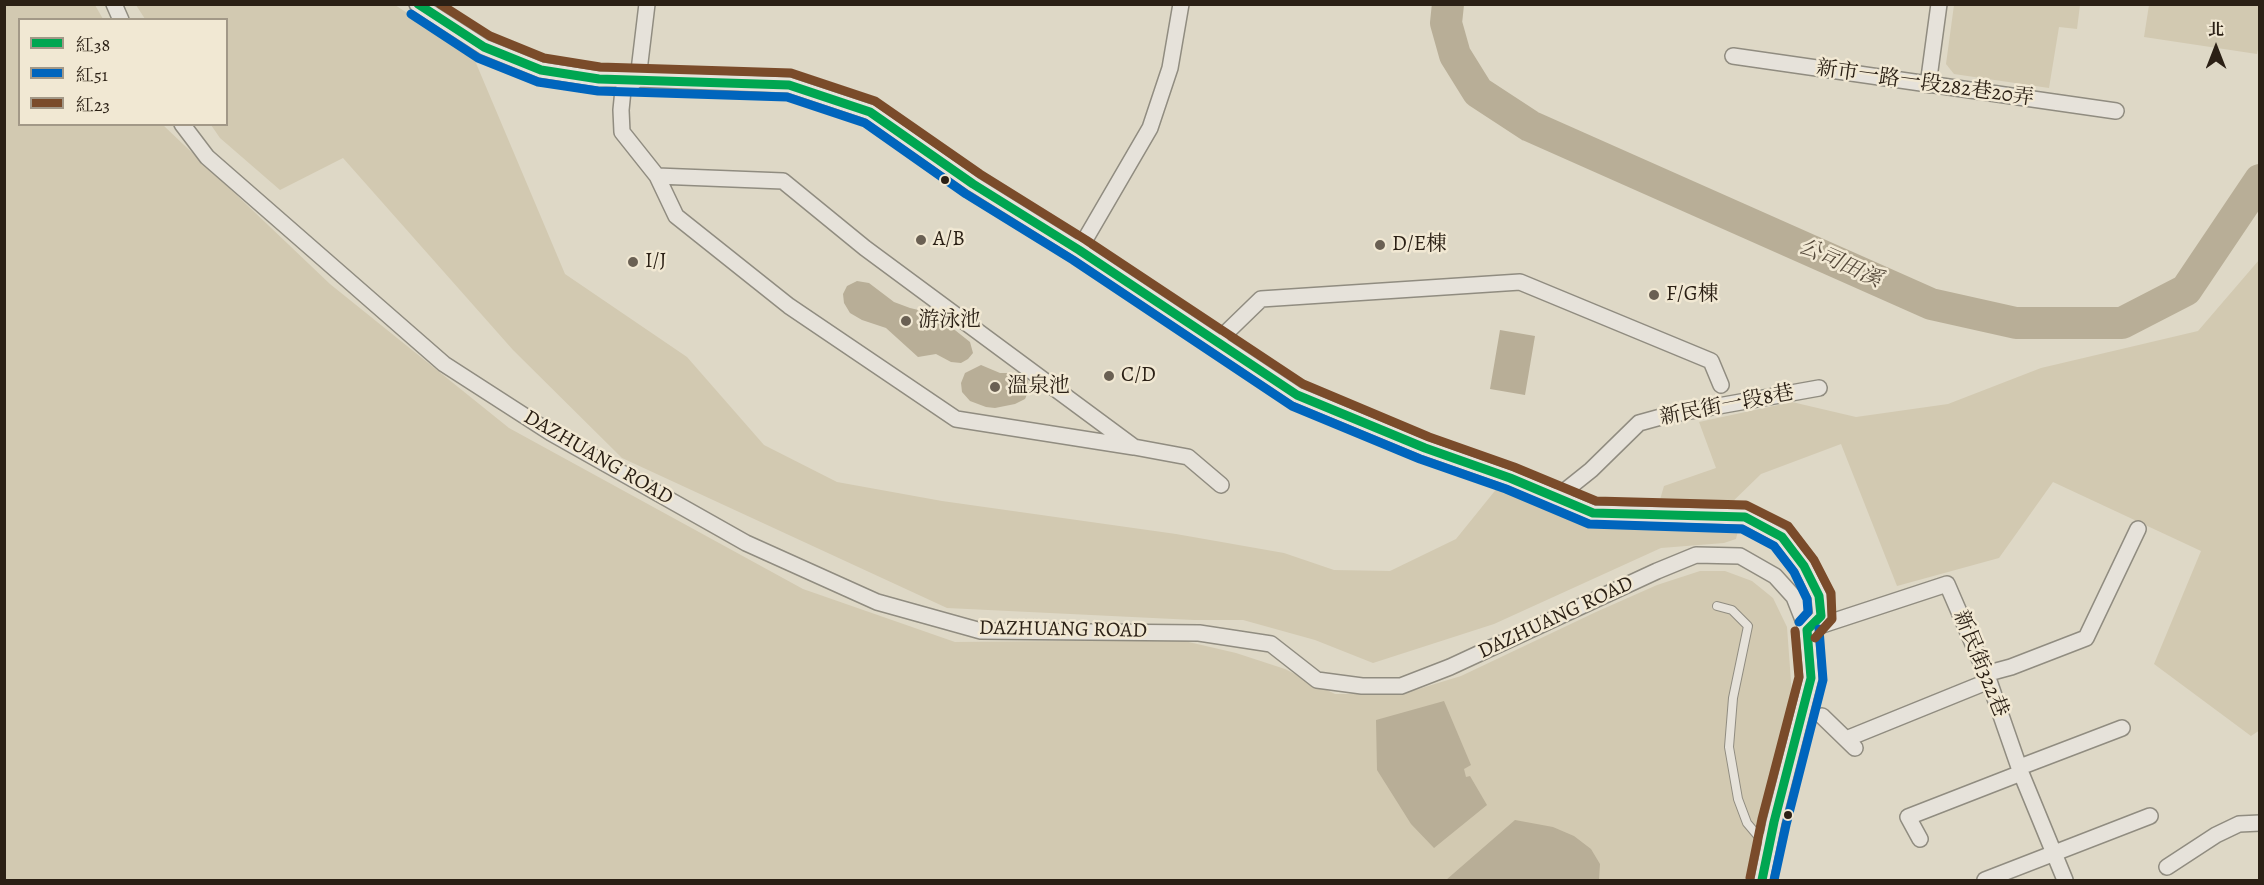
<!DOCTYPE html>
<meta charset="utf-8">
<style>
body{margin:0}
#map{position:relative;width:2264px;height:885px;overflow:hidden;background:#ded8c6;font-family:Alegreya,"Noto Serif TC",serif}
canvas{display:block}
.frame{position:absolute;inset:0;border:6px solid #2b2015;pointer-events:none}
.legend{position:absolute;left:18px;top:18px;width:210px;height:108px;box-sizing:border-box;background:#f1e8d3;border:2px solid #a29887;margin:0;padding:8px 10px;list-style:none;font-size:18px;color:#2b2015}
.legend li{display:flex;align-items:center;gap:12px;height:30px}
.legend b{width:30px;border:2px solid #a29887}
.north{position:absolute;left:2186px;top:18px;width:60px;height:60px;-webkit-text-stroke:4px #f1e8d3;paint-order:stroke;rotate:0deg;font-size:16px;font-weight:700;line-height:24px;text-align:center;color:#2b2015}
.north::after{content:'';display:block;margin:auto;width:21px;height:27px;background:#2b2015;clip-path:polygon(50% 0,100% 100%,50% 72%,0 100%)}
</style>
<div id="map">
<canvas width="2264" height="885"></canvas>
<div class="frame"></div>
<ul class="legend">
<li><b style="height:8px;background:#00a651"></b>紅38</li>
<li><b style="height:8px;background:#0065bd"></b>紅51</li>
<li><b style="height:8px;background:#7a4b2a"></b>紅23</li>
</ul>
<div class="north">北</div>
</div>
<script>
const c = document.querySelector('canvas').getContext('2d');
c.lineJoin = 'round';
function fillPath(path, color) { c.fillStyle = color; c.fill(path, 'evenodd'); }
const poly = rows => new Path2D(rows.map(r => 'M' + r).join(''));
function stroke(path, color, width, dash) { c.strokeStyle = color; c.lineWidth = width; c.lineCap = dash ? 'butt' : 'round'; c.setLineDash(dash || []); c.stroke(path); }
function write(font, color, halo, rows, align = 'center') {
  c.font = font + ' Alegreya,"Noto Serif TC",serif'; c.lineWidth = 5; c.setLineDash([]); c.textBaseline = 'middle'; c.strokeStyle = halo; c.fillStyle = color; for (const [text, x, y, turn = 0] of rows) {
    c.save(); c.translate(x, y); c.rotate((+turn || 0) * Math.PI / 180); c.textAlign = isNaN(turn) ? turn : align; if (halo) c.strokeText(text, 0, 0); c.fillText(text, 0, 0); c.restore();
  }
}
fillPath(poly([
 [5,5,95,5,103,19,20,20,20,124,163,125,330,284,509,428,803,589,955,642,1180,640,1236,653,1285,669,1335,694,1402,694,1461,676,1596,612,1657,585,1700,571,1725,571,1752,581,1773,598,1787,627,1793,709,1771,776,1758,835,1751,880,5,880],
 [136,5,395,5,473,56,565,274,687,357,764,445,837,482,942,501,1176,534,1284,553,1334,570,1390,571,1456,539,1498,487,1586,526,1729,525,1738,531,1736,539,1724,543,1661,548,1494,624,1373,663,1315,640,1243,620,1194,620,947,608,622,458,513,350,343,158,280,190,220,138,211,125,226,124,226,20,145,19],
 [1954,5,2080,5,2077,29,2059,27,2049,88,1954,74,1946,64],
 [2149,5,2259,5,2259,44,2257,54,2144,37],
 [2259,260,2260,730,2251,736,2154,664,2201,551,2053,482,1999,558,1897,586,1841,444,1761,474,1725,509,1659,503,1664,486,1716,468,1699,422,1792,402,1856,417,1948,404,2041,368,2198,331]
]), '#d2c9b1');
fillPath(poly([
 [857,281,869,283,894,302,910,308,927,312,941,319,970,342,973,353,968,359,961,363,951,362,936,354,918,357,886,328,862,320,850,313,844,303,843,294,847,286],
 [1500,330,1535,336,1525,395,1490,389],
 [981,365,1000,373,1021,373,1028,380,1029,390,1025,399,1015,404,995,408,986,407,970,401,962,392,961,383,965,373],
 [1444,701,1471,765,1464,769,1466,777,1470,776,1487,805,1434,848,1411,824,1377,770,1376,720],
 [1515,820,1553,827,1574,836,1591,849,1600,864,1599,880,1446,880]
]), '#b8ae97');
stroke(poly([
 [1448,4,1446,23,1455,55,1478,92,1530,126,1931,304,2016,323,2122,323,2186,290,2260,180]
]), '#b8ae97', 32);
const lane = poly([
 [1717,606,1732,610,1748,626,1733,698,1729,747,1738,799,1747,823,1758,836,1770,840]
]);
const street = poly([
 [114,4,121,20],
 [417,4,484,47,541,70,599,79,638,79,789,85,870,112,973,184,1079,250,1297,395,1425,448,1510,478,1593,513,1745,517,1782,537,1804,566,1819,596,1821,616,1807,630],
 [647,4,638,79,623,90,621,110,622,132,657,176,783,181,865,248,1134,447,956,419,789,306,676,216,657,176],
 [1733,56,2116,111],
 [1928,85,1939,4],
 [182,124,207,157,444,364,551,433,746,543,877,602,981,631,1199,633,1271,644,1317,680,1362,686,1401,686,1450,667,1657,571,1696,555,1740,556,1775,576,1794,597,1807,630,1811,678,1774,822,1762,880],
 [1079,250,1150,128,1170,68,1181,4],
 [1227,332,1261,299,1520,282,1711,361,1721,385],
 [1134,447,1188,457,1221,485],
 [1556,498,1591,470,1639,423,1668,415,1819,388],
 [1810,629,1947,584,1989,681,2021,773,2065,880],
 [1985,674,2011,667,2086,638,2138,529],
 [1822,716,1855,748],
 [1846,739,1989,681],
 [2020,767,2122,728],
 [1920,839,1908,817,2021,773],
 [2167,867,2216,835,2239,824,2260,823],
 [1985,880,2150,816]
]);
stroke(lane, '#908c80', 10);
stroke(street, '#908c80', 18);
stroke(lane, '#e6e2da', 8);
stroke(street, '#e6e2da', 15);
stroke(poly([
 [418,4,484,47,541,70,599,79,789,85,870,112,973,184,1079,250,1297,395,1425,448,1510,478,1593,513,1745,517,1782,537,1804,566,1819,596,1821,616,1807,630],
 [1762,880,1774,822,1811,678,1807,630]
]), '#00a651', 9);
stroke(poly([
 [411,14,478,58,538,82,598,91,787,97,865,123,966,194,1073,260,1292,406,1420,459,1506,489,1589,524,1742,529,1774,546,1794,572,1807,599,1808,612,1799,622],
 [1774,880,1786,825,1823,680,1819,629]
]), '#0065bd', 9);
stroke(poly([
 [440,4,490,36,544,58,600,67,791,73,875,101,980,174,1086,240,1303,384,1429,437,1514,467,1596,501,1746,505,1788,526,1814,560,1831,593,1832,619,1815,638],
 [1750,878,1762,819,1799,677,1795,631]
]), '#7a4b2a', 9);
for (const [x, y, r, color] of [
 [945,180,5,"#2b2015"],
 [921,240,6,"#6a6053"],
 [1380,245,6,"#6a6053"],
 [633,262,6,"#6a6053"],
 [1654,295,6,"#6a6053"],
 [906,321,6,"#6a6053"],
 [1109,376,6,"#6a6053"],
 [995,387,6,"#6a6053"],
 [1788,815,5,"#2b2015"]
]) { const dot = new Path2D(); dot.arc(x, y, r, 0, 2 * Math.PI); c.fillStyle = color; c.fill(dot); stroke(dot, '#f1e8d3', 2); }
write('21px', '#2b2015', '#f1e8d3', [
 ["新市一路一段282巷20弄",1925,84,8],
 ["新民街一段8巷",1727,406,-11],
 ["DAZHUANG ROAD",598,458,30],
 ["DAZHUANG ROAD",1556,618,-25],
 ["DAZHUANG ROAD",1063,630,1],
 ["新民街322巷",1980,664,68]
]);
write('21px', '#2b2015', '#f1e8d3', [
 ["A/B",933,240],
 ["D/E棟",1392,245],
 ["I/J",645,262],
 ["F/G棟",1666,295],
 ["游泳池",918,321],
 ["C/D",1121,376],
 ["溫泉池",1007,387]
], 'left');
write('italic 22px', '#574b3c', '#f1e8d3', [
 ["公司田溪",1840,264,24]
]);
</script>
